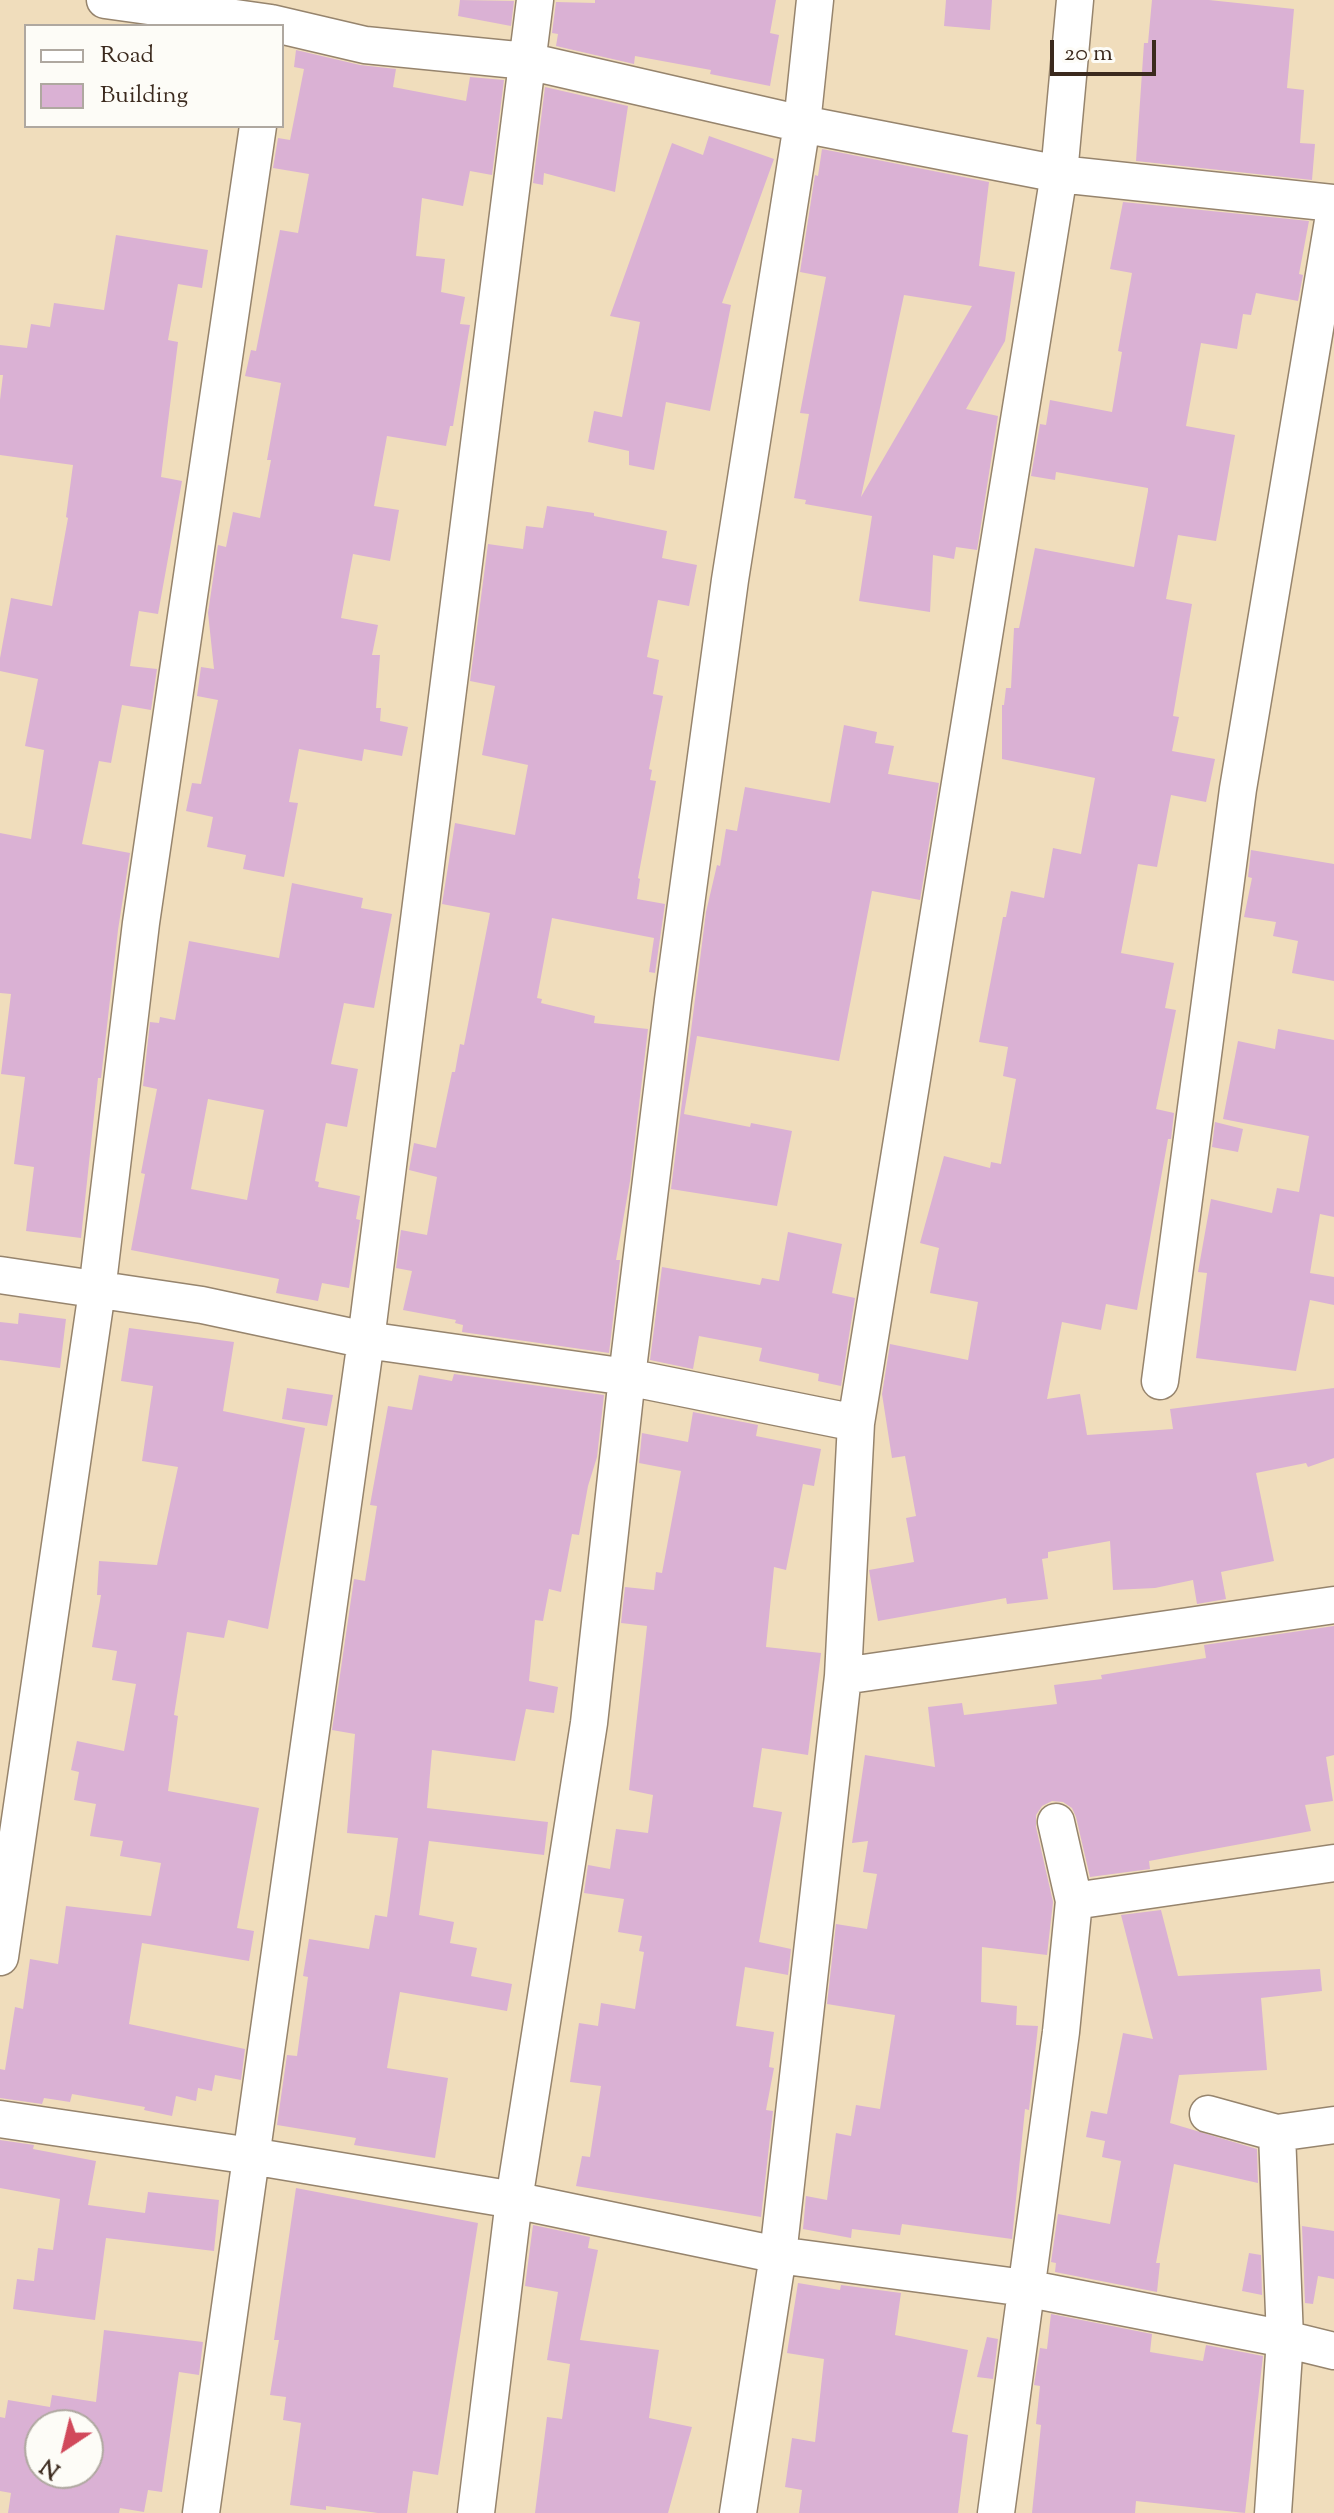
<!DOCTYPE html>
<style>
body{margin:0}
#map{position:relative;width:1334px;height:2513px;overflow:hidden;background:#f0ddbc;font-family:"Sorts Mill Goudy",serif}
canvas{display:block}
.legend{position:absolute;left:24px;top:24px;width:260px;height:104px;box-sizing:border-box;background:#fdfcf7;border:2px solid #afa8a0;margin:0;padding:10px 14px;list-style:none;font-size:24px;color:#3b2a1e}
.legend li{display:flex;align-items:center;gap:16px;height:40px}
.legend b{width:40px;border:2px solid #afa8a0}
.north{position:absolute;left:24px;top:2409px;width:80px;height:80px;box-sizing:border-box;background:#fdfcf7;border:2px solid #afa8a0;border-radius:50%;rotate:215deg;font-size:22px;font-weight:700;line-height:32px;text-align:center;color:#3b2a1e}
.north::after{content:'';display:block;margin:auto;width:28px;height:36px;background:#d1495b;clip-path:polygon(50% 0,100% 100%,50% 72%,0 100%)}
.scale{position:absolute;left:1050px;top:40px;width:106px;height:36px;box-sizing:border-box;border:4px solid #3b2a1e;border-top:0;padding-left:10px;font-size:24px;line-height:28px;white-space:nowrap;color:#3b2a1e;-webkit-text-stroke:6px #fdfcf7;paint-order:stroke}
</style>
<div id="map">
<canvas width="1334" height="2513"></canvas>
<ul class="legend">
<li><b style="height:10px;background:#fff"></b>Road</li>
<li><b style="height:22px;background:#dab1d4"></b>Building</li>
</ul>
<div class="north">N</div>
<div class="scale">20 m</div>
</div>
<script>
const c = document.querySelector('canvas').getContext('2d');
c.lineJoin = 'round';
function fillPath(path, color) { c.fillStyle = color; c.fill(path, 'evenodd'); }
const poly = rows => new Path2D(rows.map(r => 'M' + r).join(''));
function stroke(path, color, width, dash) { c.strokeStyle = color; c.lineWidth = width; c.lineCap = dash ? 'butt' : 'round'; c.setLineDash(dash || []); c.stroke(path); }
fillPath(poly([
 [460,0,514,1,511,26,458,16],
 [595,0,776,0,770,33,779,35,770,86,710,74,711,70,635,56,634,64,556,46,558,34,552,33,556,2,595,3],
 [946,0,992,0,990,30,944,26],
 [1152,0,1209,0,1294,9,1287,88,1304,90,1300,143,1315,144,1312,180,1136,161,1144,43,1148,43],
 [296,50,360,65,396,69,393,87,466,101,470,77,504,80,492,175,470,171,463,206,422,198,416,256,445,259,441,292,465,297,460,324,470,325,453,426,450,426,446,446,387,436,374,506,399,510,390,561,353,554,341,618,378,625,372,655,380,655,376,708,381,708,380,721,408,727,402,756,364,749,362,761,299,749,289,802,298,803,284,877,243,869,246,855,207,847,213,817,186,811,192,783,201,784,218,700,197,696,201,667,214,669,208,613,218,545,226,547,233,512,260,518,271,460,267,460,281,383,245,376,251,350,256,351,280,230,298,233,309,174,273,168,278,138,290,140,304,69,294,67],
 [545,87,628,106,615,192,544,173,543,185,533,183],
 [709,136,774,159,722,303,731,305,710,411,666,402,654,470,629,465,629,451,588,442,594,411,622,417,640,322,610,316,672,143,703,155],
 [822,149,989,182,979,266,1015,272,1005,341,966,409,998,416,977,550,956,547,954,559,933,555,930,612,859,601,872,516,805,504,806,500,794,498,809,414,800,413,826,277,800,272,815,175,818,176],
 [904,295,972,306,861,497],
 [1123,202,1309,221,1299,274,1303,275,1298,301,1256,293,1251,315,1243,314,1237,349,1201,343,1186,426,1235,435,1216,541,1178,535,1166,599,1192,604,1173,716,1179,717,1172,751,1215,759,1206,802,1171,795,1157,867,1138,864,1121,953,1174,963,1165,1008,1176,1010,1156,1109,1174,1113,1171,1139,1168,1139,1137,1310,1106,1304,1101,1330,1062,1322,1047,1399,1080,1394,1087,1435,1173,1429,1170,1409,1334,1388,1334,1458,1308,1467,1306,1463,1256,1473,1274,1561,1221,1572,1226,1599,1197,1604,1193,1580,1155,1588,1113,1590,1110,1541,1048,1552,1048,1558,1042,1559,1048,1599,1007,1604,1006,1598,878,1621,869,1570,914,1562,906,1518,916,1516,905,1456,892,1458,882,1394,890,1344,968,1360,978,1302,930,1293,939,1248,920,1243,944,1156,990,1168,991,1162,1001,1164,1016,1079,1003,1076,1008,1047,979,1042,1003,917,1006,917,1011,891,1044,898,1053,848,1081,854,1095,778,1002,759,1002,705,1004,705,1006,688,1011,688,1014,628,1019,628,1035,548,1134,567,1148,491,1148,488,1056,472,1055,480,1031,476,1040,424,1046,425,1050,400,1112,412,1122,352,1118,351,1132,273,1110,269],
 [116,235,208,250,202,288,178,284,168,340,178,342,161,477,182,481,158,614,139,611,130,666,157,669,151,710,122,705,111,763,99,761,82,844,130,853,118,930,101,1078,98,1078,81,1238,26,1231,34,1167,14,1164,25,1077,1,1074,11,994,0,993,0,833,31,839,44,750,25,746,38,679,0,671,0,658,11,598,52,606,68,518,66,517,73,465,0,455,0,400,3,375,0,375,0,345,27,348,31,324,50,327,54,303,104,310],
 [547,506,594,513,594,516,667,531,662,558,697,565,689,606,658,600,647,657,659,660,653,694,663,696,649,769,652,770,650,780,656,781,638,878,640,879,637,899,665,904,655,973,649,972,654,938,552,918,537,998,542,999,541,1003,595,1016,594,1023,648,1029,630,1181,616,1260,620,1260,609,1353,462,1332,463,1325,455,1323,456,1320,403,1310,412,1271,396,1268,401,1230,427,1235,437,1177,409,1170,414,1143,436,1148,452,1072,455,1072,460,1044,464,1045,490,913,442,904,455,823,515,835,528,765,482,755,495,686,470,681,488,544,523,549,526,526,543,528],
 [844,725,877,732,875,743,894,746,888,774,939,783,920,900,872,891,839,1061,697,1036,684,1114,750,1127,751,1123,792,1131,777,1206,671,1189,706,912,717,865,720,866,726,829,737,831,745,787,830,803],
 [1251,850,1334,864,1334,981,1292,973,1298,941,1273,936,1276,922,1244,917,1252,878,1248,877],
 [292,883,363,898,361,908,392,914,374,1008,344,1003,331,1064,358,1069,347,1127,326,1123,315,1181,319,1182,318,1187,360,1196,356,1219,360,1220,349,1288,322,1283,318,1301,276,1293,279,1279,131,1250,145,1174,141,1173,157,1089,143,1086,150,1022,159,1023,160,1017,175,1020,189,941,279,958],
 [208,1099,264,1110,247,1200,191,1189],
 [1278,1029,1334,1040,1334,1217,1320,1214,1310,1273,1334,1277,1334,1305,1310,1300,1296,1371,1196,1358,1207,1273,1198,1272,1211,1199,1272,1213,1277,1188,1299,1192,1309,1136,1223,1119,1238,1041,1275,1049],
 [1215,1122,1243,1129,1238,1152,1212,1147],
 [788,1232,842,1244,832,1293,855,1298,841,1386,818,1381,819,1374,759,1361,762,1348,699,1336,693,1369,650,1360,662,1267,760,1285,762,1278,779,1281],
 [19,1313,66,1319,60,1368,0,1360,0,1322,18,1324],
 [129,1328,234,1342,223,1411,305,1428,268,1629,228,1620,224,1638,187,1632,174,1715,178,1716,168,1791,259,1808,237,1928,254,1931,249,1961,142,1943,129,2024,245,2049,241,2080,215,2075,212,2091,198,2088,196,2101,176,2096,172,2116,144,2110,145,2107,72,2094,70,2102,44,2098,42,2104,0,2098,0,2069,5,2070,15,2007,23,2009,30,1959,58,1964,66,1906,151,1916,161,1863,120,1856,123,1841,90,1836,96,1804,74,1800,79,1772,71,1770,77,1741,124,1751,136,1684,112,1680,117,1651,92,1647,101,1595,97,1595,99,1561,157,1565,178,1467,142,1461,153,1386,121,1381],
 [454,1374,604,1395,597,1457,588,1486,579,1535,572,1534,561,1592,549,1589,543,1621,535,1620,529,1681,558,1687,554,1713,526,1709,515,1761,432,1750,427,1808,548,1822,544,1855,429,1841,419,1915,454,1922,450,1943,477,1948,471,1976,512,1984,507,2011,400,1992,387,2068,448,2078,435,2158,354,2145,356,2138,277,2125,287,2055,297,2056,308,1977,303,1976,309,1939,369,1949,375,1915,387,1917,398,1838,347,1833,355,1734,332,1730,354,1579,365,1581,377,1506,370,1505,388,1406,412,1410,419,1375,452,1381],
 [287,1388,333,1395,327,1426,282,1419],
 [693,1412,758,1425,756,1436,821,1449,814,1486,803,1484,786,1570,774,1567,766,1647,821,1653,808,1755,762,1748,753,1807,782,1812,759,1942,791,1949,788,1975,745,1967,736,2026,774,2032,769,2067,774,2068,766,2110,773,2111,761,2217,576,2186,582,2156,590,2157,601,2086,570,2082,579,2023,598,2026,601,2003,635,2009,644,1952,639,1951,642,1936,618,1932,624,1899,584,1893,588,1865,610,1869,616,1829,648,1833,653,1795,629,1790,647,1626,621,1623,625,1587,654,1590,656,1572,662,1573,681,1471,639,1463,642,1433,688,1442],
 [1334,1626,1334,1755,1326,1757,1333,1801,1305,1805,1311,1831,1149,1861,1150,1869,1090,1877,1076,1817,1072,1808,1063,1802,1052,1801,1042,1806,1036,1815,1036,1827,1053,1902,1047,1955,982,1947,981,2002,1017,2006,1016,2025,1038,2026,1029,2110,1025,2109,1012,2239,902,2224,900,2235,852,2229,851,2238,803,2229,806,2196,827,2200,836,2133,851,2136,856,2105,880,2109,895,2015,827,2004,836,1924,867,1929,877,1874,863,1872,868,1841,852,1843,865,1755,935,1767,928,1707,962,1703,964,1715,1057,1704,1054,1685,1102,1679,1101,1675,1206,1658,1204,1645],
 [1161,1910,1178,1976,1320,1969,1322,1991,1261,1998,1267,2070,1179,2075,1170,2123,1257,2149,1258,2183,1174,2164,1156,2263,1160,2263,1157,2292,1055,2272,1056,2263,1051,2262,1058,2214,1110,2224,1121,2161,1102,2157,1105,2141,1086,2137,1091,2111,1107,2114,1123,2033,1153,2039,1121,1915],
 [0,2140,34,2145,33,2149,96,2161,88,2205,145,2213,148,2192,219,2200,214,2251,106,2238,95,2320,13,2309,17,2279,34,2281,38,2248,53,2250,60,2199,0,2188],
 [296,2188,478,2223,438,2475,413,2471,407,2513,378,2513,326,2506,326,2510,290,2505,301,2423,283,2420,286,2397,270,2395,279,2340,274,2340],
 [533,2225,590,2237,588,2248,598,2250,580,2340,659,2350,649,2418,692,2427,668,2513,535,2513,547,2417,562,2419,570,2364,547,2360,558,2292,525,2286],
 [1302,2226,1334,2231,1334,2279,1318,2276,1313,2304,1305,2303],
 [1249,2253,1261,2255,1262,2295,1242,2291],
 [798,2283,840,2290,841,2285,901,2293,895,2335,968,2350,952,2432,968,2435,958,2513,799,2513,802,2490,785,2487,792,2438,815,2442,824,2359,787,2353],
 [1051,2314,1152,2334,1150,2352,1203,2361,1206,2345,1263,2356,1245,2513,1136,2501,1135,2513,1032,2513,1041,2425,1036,2424,1040,2386,1034,2385,1040,2348,1047,2349],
 [104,2330,203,2342,199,2375,179,2372,162,2492,148,2490,144,2512,120,2508,119,2513,8,2513,11,2493,0,2491,0,2417,5,2418,8,2400,50,2407,52,2395,96,2402],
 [40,2425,88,2425,88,2473,40,2473],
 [987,2337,998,2339,993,2379,977,2377]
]), '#dab1d4');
const minor = poly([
 [105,0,271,23,365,45,527,61,802,124,1059,174,1334,203],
 [0,1275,202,1305,366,1340,627,1377,856,1423],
 [1160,1381,1238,789,1334,215],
 [843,1676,1334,1605],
 [1074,1901,1334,1863],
 [0,1957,97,1291,141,923,258,126],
 [1208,2114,1277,2133,1334,2125],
 [0,2119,251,2156,514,2200,778,2255,1025,2288,1285,2339,1334,2351],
 [201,2513,366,1340,535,0],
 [476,2513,514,2200,589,1723,627,1377,673,1000,730,580,802,124,815,0],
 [738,2513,778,2255,843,1676,856,1423,1059,174,1075,0],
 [996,2513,1061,2032,1074,1901,1056,1822],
 [1273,2513,1285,2339,1277,2133]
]);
stroke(minor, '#96846d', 39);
stroke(minor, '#fff', 36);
</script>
